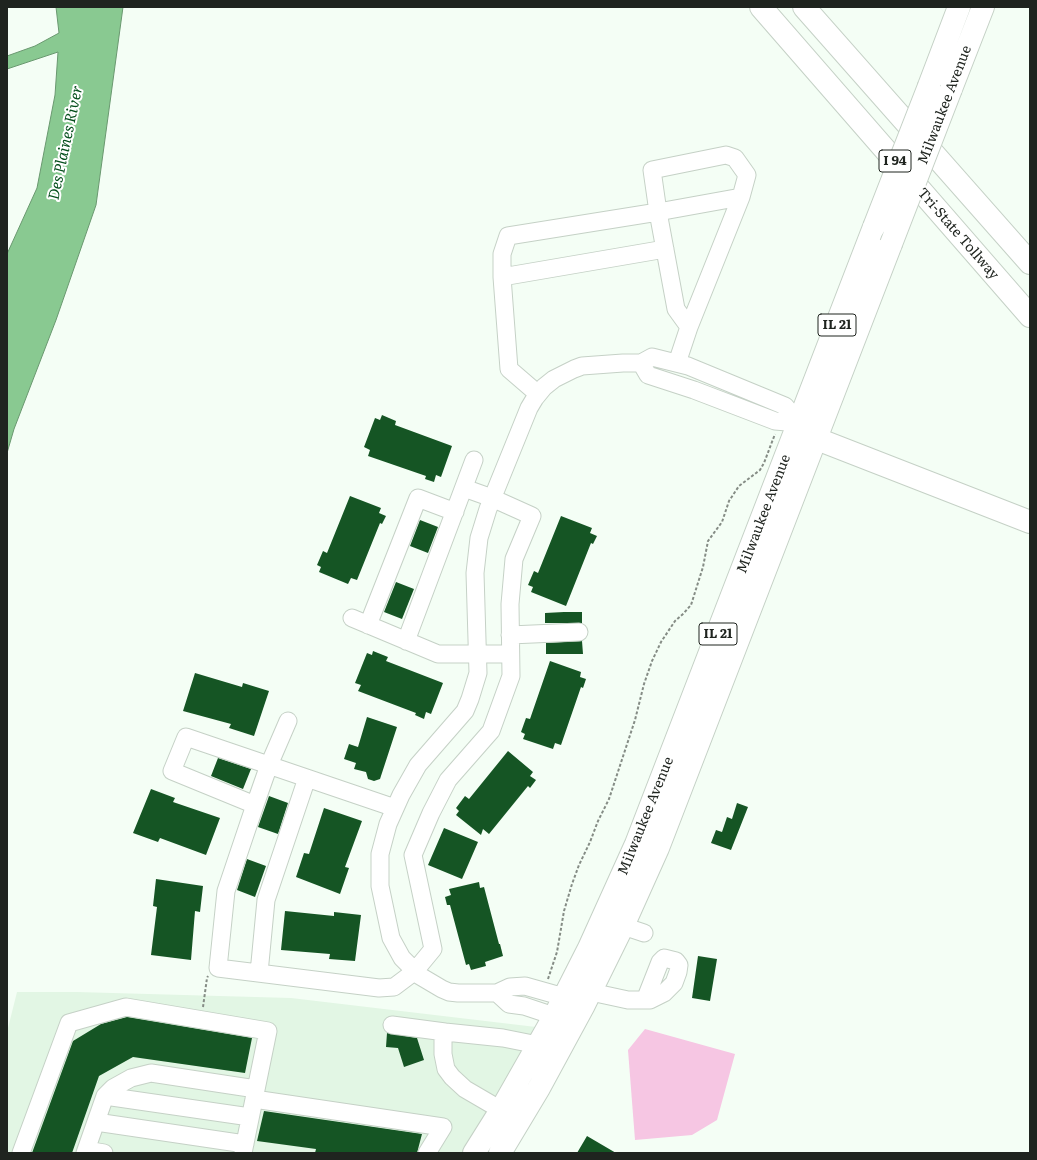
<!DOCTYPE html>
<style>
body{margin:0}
#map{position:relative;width:1037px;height:1160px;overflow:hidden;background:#f4fef5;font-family:Literata,serif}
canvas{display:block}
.frame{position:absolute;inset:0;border:8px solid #1f241f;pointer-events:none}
</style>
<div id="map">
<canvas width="1037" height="1160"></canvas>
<div class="frame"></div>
</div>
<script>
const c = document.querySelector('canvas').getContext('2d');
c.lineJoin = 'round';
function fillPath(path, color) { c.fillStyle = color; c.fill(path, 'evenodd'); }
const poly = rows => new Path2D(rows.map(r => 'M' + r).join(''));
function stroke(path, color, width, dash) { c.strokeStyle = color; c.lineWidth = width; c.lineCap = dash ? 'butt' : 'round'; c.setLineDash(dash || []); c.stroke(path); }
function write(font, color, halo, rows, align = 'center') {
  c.font = font + ' Literata,serif'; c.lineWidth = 4; c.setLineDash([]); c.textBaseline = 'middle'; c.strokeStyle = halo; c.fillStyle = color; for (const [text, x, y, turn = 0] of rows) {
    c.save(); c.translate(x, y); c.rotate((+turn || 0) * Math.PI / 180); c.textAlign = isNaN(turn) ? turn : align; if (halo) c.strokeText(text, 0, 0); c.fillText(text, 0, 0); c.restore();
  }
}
fillPath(poly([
 [17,992,77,992,291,998,536,1027,477,1133,462,1153,7,1153,7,1032]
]), '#e2f6e4');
fillPath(poly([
 [645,1029,735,1054,717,1120,692,1135,635,1140,628,1050]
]), '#f6c6e3');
const water = poly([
 [56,7,123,7,96,205,56,320,14,429,7,453,7,254,37,188,55,95,58,52,7,69,7,56,35,46,59,33,56,7]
]);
fillPath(water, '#89c991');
stroke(water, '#69986f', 1);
fillPath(poly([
 [382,415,396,421,395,425,452,446,441,477,436,475,434,482,425,479,426,476,368,456,370,450,364,447,375,418,380,420],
 [350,496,381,508,379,513,386,516,382,524,380,523,357,580,351,578,348,584,319,572,321,567,317,565,323,551,327,553],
 [561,516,592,528,590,533,597,536,593,544,591,543,566,606,531,592,533,587,528,585,534,571,538,573],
 [420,520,438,527,428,553,410,546],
 [396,582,414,589,402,619,384,612],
 [564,612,582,612,582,623,545,623,545,613],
 [582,641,583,654,546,654,546,643],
 [373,651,388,657,386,661,443,683,431,714,426,712,424,719,415,715,416,713,358,691,361,685,355,683,367,653,372,655],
 [550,661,581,672,580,677,586,679,583,688,581,687,561,745,555,743,553,749,523,739,525,734,521,732,526,718,530,719],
 [195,673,242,687,243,683,269,691,254,736,229,728,231,724,183,711],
 [367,717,397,727,380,779,374,781,368,779,366,772,354,769,356,763,344,759,349,744,358,747],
 [508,751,533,772,530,776,536,780,530,788,528,786,489,834,483,829,481,835,456,815,459,811,456,808,465,796,469,799],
 [218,758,251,769,243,789,211,776],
 [151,789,175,798,173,802,220,818,206,855,160,838,158,842,133,833],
 [269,796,288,803,278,834,258,827],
 [737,803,748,807,731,850,711,843,716,830,722,832,727,817,732,819],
 [324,808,362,821,345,867,349,868,340,894,296,877,304,853,309,854],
 [444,828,478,842,462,879,428,865],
 [247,859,266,866,255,897,237,890],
 [156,879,203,886,200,912,195,911,191,960,151,955,157,907,153,906],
 [479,882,480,888,484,887,499,944,500,944,503,956,485,962,486,966,471,970,469,964,466,965,450,905,447,905,445,897,451,895,449,889],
 [285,911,334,916,334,912,361,915,355,961,329,959,330,954,281,950],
 [698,956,717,959,710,1001,692,998],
 [127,1017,252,1038,245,1073,133,1057,99,1076,72,1153,32,1153,73,1041,101,1024],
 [387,1033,417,1038,424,1060,404,1067,398,1048,386,1047],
 [264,1111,422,1134,417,1153,315,1153,316,1149,257,1141],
 [587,1136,616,1153,577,1153]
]), '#155524');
const minor = poly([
 [502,277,665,249],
 [689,327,676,309,658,212,741,197],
 [641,363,648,375,694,390,775,421,799,423],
 [538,394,509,369,502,277,502,254,508,236,658,212,652,170,726,155,735,158,747,175,741,197,689,327,677,363],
 [352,618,438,654,510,654],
 [368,625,418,498,455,512],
 [510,635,579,632],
 [406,641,474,460],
 [255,805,269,765,288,721],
 [395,808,186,737,172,771,255,805,226,891,218,968,379,988,394,987,414,972,433,949,413,855,431,813,448,780,491,731,511,676,510,604,514,559,532,516,492,498,464,488],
 [623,926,644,933],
 [259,973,266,900,307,778],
 [591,992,628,1000,650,1000,664,993,674,983,678,972,679,965,676,961,664,958,660,962,645,1000],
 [497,993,509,1004,524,1006,566,1020],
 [575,1001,564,997,525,986,510,987,497,993,458,993,449,992,442,989,420,976,402,958,391,938,380,886,380,854,388,824,401,795,418,765,465,711,470,699,478,673,475,573,479,538,488,509,529,408,535,398,544,387,554,379,574,369,582,366,623,363,641,363,652,357,688,366,785,406,799,423],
 [392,1025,445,1032],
 [105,1096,250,1117],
 [254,1099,443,1127,427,1153],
 [501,1110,465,1089,452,1077,446,1069,443,1054,443,1035,445,1032,503,1038,538,1045],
 [96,1122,245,1144],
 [86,1150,104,1153],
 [21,1153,69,1023,126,1007,268,1031,243,1153],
 [85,1153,105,1096,113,1088,131,1078,151,1073,256,1089]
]);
const major = poly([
 [929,86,959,7],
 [951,89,983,7],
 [474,1153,501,1110,555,1015,589,948,636,844,874,227],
 [500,1153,539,1088,584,1005,623,926,658,848,891,244]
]);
const highway = poly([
 [761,7,1030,316],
 [804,7,1030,263],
 [799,423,817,439,1030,522]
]);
stroke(minor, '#c5d1c6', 19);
stroke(major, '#c5d1c6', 24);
stroke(highway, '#c5d1c6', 24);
stroke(poly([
 [548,979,557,952,564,911,572,884,579,865,590,842,598,821,609,799,635,720,644,684,652,661,661,642,675,621,684,613,691,605,703,567,708,541,722,522,729,501,739,486,760,470,764,463,775,434],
 [203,1007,207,978,208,976]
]), '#858c85', 2, [3, 2]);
stroke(minor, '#fff', 17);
stroke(major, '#fff', 22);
stroke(highway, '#fff', 22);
const majorBridge = poly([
 [874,227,929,86],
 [891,244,951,89]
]);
stroke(majorBridge, '#c5d1c6', 24, []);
stroke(majorBridge, '#fff', 22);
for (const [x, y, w] of [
 [895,161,32],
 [837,325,38],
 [718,634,38]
]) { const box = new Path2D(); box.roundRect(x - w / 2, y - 11, w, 22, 3); c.fillStyle = '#fff'; c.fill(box); stroke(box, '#1f241f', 1); }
write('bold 13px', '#1f241f', null, [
 ["I 94",895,161],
 ["IL 21",837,325],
 ["IL 21",718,634]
]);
write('14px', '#1f241f', '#fff', [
 ["Milwaukee Avenue",945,105,-69],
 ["Tri-State Tollway",958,234,49],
 ["Milwaukee Avenue",764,514,-69],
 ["Milwaukee Avenue",646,816,-68]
]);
write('italic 15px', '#044e1b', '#fff', [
 ["Des Plaines River",66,143,-78]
]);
</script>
